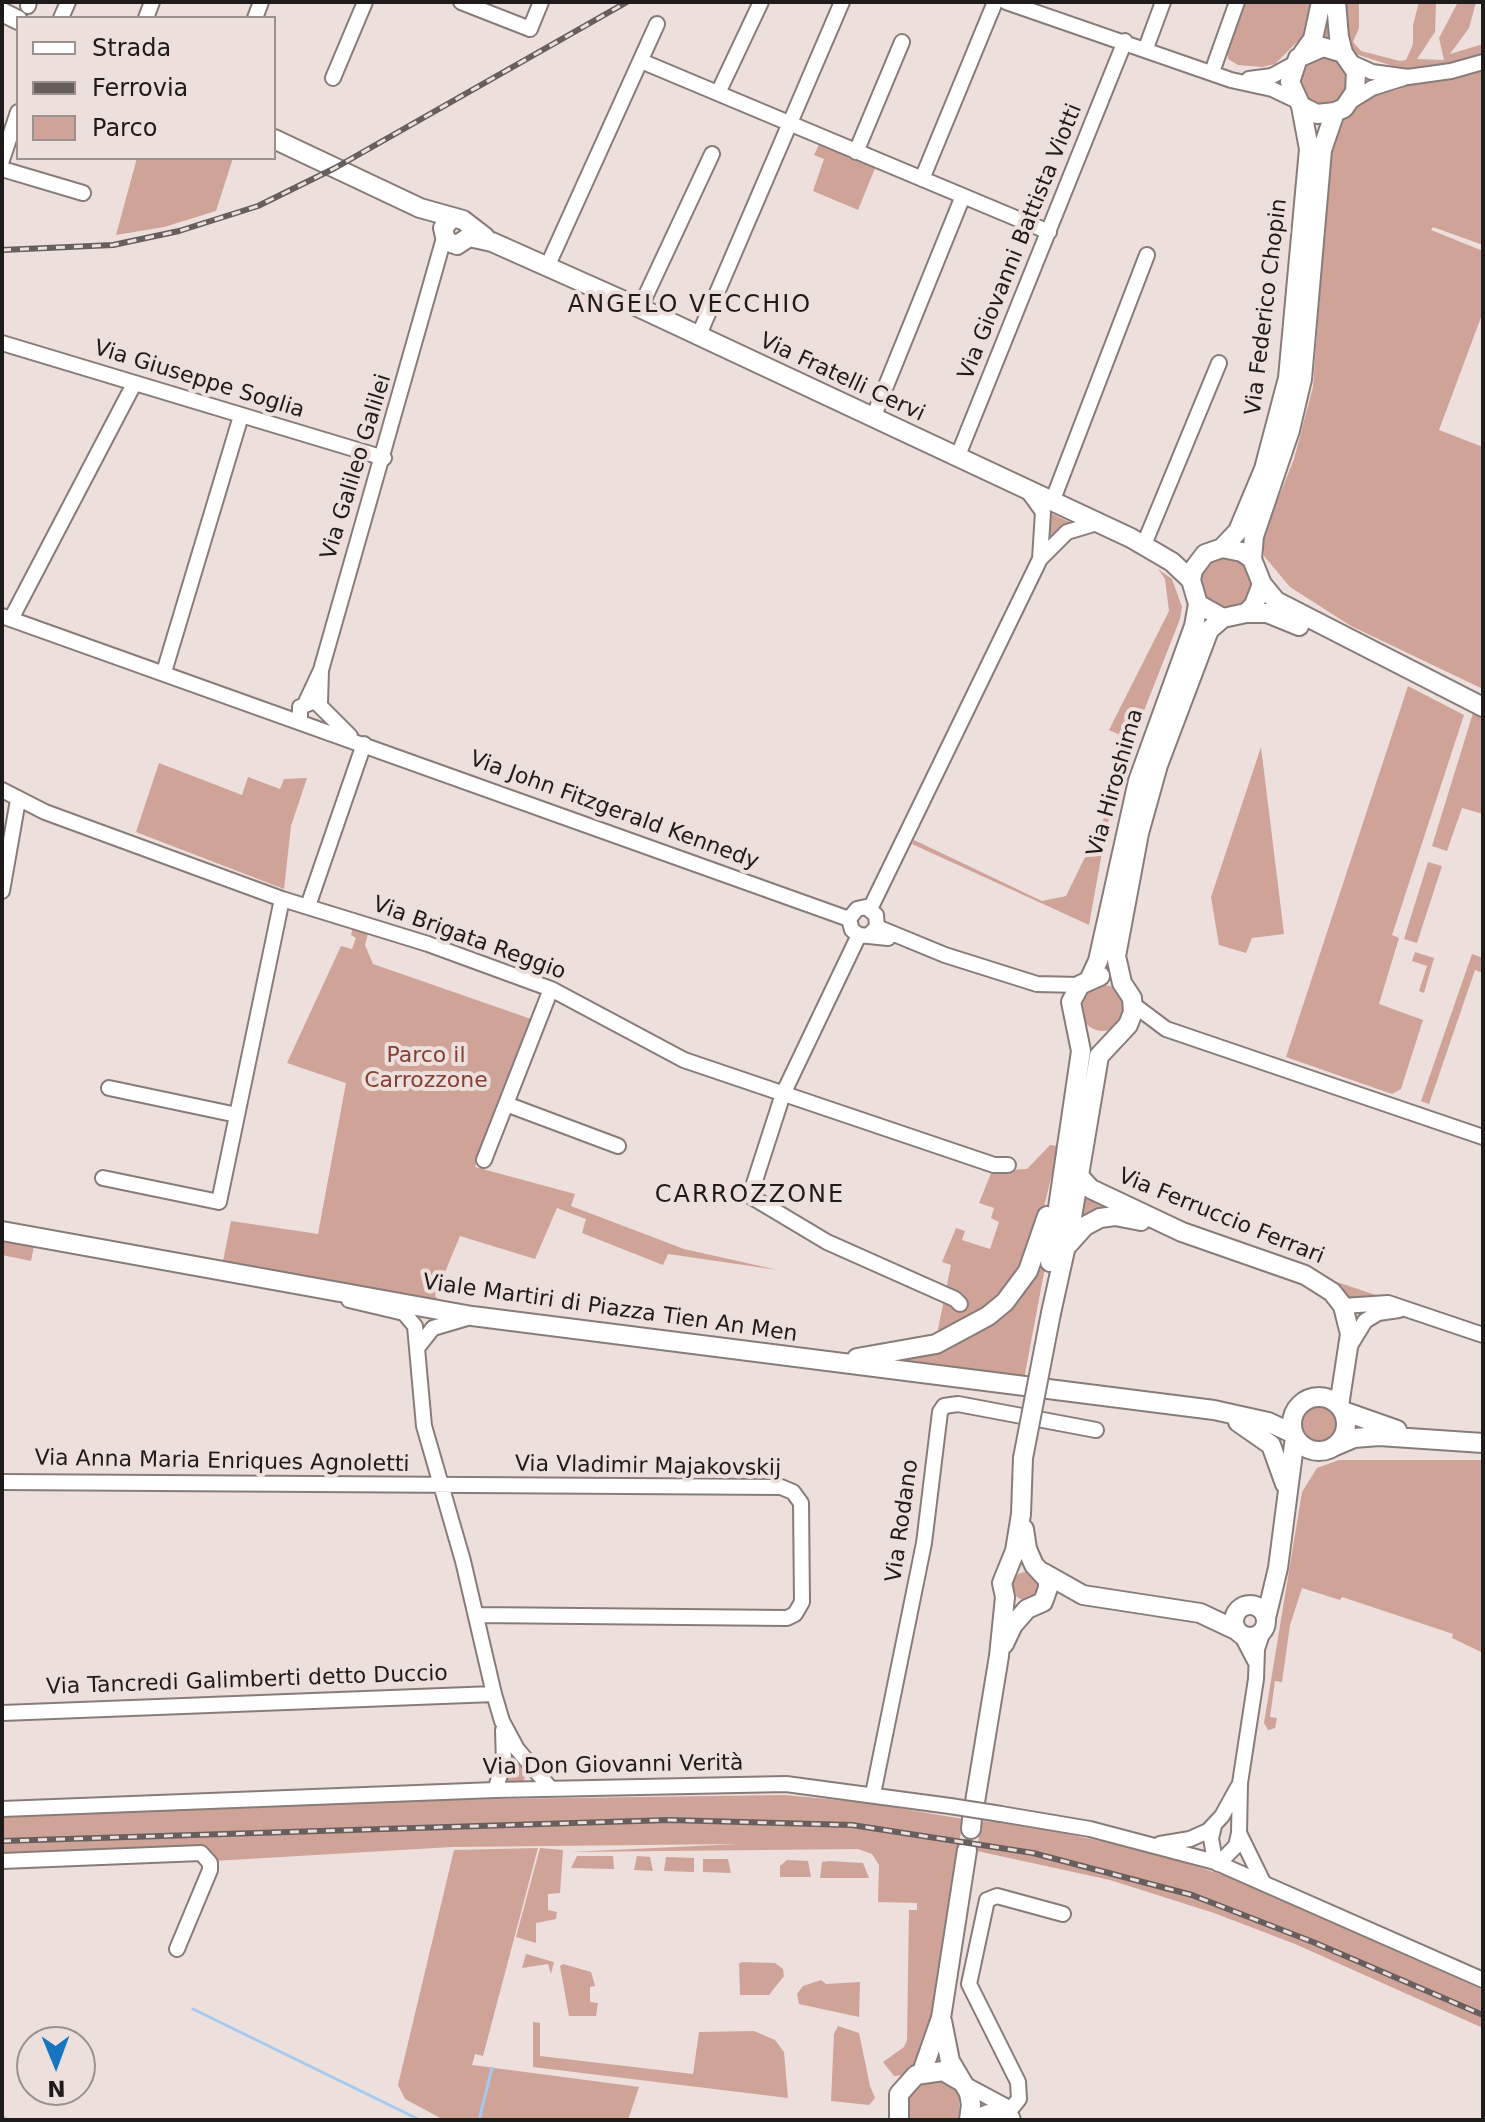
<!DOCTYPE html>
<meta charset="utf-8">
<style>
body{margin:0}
#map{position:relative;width:1485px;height:2122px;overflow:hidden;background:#ecdfdc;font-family:"DejaVu Sans",sans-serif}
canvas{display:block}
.frame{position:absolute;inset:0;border:4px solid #1f1b1a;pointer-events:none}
.legend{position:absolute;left:16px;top:16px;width:260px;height:144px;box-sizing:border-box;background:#ecdfdc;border:2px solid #9a918e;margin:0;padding:10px 14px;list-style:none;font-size:24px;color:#1f1b1a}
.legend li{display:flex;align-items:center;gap:16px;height:40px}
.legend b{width:40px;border:2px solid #9a918e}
.north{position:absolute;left:16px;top:2026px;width:80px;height:80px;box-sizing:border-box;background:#ecdfdc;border:2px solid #9a918e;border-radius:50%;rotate:179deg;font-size:22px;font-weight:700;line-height:32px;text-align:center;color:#1f1b1a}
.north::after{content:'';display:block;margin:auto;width:28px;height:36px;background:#1575c1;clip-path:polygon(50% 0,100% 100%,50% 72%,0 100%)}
</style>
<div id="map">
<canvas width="1485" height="2122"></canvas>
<div class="frame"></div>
<ul class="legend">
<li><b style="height:10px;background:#fff"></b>Strada</li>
<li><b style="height:10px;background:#665f5d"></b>Ferrovia</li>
<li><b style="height:22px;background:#d0a398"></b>Parco</li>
</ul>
<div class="north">N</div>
</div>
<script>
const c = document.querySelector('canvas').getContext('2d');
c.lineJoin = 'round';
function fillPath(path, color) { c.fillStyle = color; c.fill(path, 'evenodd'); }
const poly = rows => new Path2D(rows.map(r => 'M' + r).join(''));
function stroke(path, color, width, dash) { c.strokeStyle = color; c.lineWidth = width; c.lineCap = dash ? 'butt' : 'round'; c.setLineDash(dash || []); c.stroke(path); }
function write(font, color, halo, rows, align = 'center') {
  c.font = font + ' "DejaVu Sans",sans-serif'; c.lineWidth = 8; c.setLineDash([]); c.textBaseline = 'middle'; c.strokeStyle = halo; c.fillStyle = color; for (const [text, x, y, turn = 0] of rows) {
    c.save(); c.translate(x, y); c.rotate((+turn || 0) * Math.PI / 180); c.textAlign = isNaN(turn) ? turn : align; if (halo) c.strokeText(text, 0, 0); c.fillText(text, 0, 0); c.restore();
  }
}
fillPath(poly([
 [1241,2,1359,2,1359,28,1353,42,1361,51,1400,61,1406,60,1413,44,1413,25,1419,2,1436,2,1435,32,1417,59,1444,60,1439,38,1458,2,1476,2,1469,28,1450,54,1483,44,1483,245,1433,227,1431,230,1483,251,1483,312,1439,430,1483,447,1483,689,1351,626,1290,587,1264,556,1262,539,1294,459,1313,387,1331,149,1337,125,1368,98,1403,88,1409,71,1302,37,1275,64,1262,67,1238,65,1228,59,1228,44],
 '1298 81a25 25 0 1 1 50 0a25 25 0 1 1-50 0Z',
 [822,138,878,161,858,210,813,191,824,159,814,155],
 [137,158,233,158,216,211,164,227,116,235],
 [1040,508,1082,528,1040,559],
 '1201 582a26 26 0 1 1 52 0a26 26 0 1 1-52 0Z',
 [1158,569,1172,579,1182,607,1180,619,1127,754,1106,830,1089,925,912,844,914,840,1042,901,1066,896,1106,814,1120,735,1109,730,1169,611,1165,579],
 [1408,686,1464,715,1392,935,1399,938,1379,1004,1423,1020,1401,1089,1392,1094,1286,1057],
 [1473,713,1483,718,1483,814,1462,808,1447,851,1432,846],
 [1261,747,1284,934,1252,938,1246,953,1219,945,1211,897],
 [159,763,242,795,248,777,280,789,284,779,307,778,291,826,284,889,136,832],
 [1428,862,1442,866,1417,943,1404,939],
 [353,927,368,933,365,945,373,964,534,1020,475,1167,575,1194,571,1206,684,1249,778,1270,668,1254,663,1265,582,1233,586,1219,557,1208,535,1259,460,1236,435,1296,439,1300,222,1266,231,1221,318,1234,346,1083,287,1063,341,946,352,949,356,938,351,935],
 [1415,952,1434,958,1424,993,1419,991,1427,966,1412,961],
 [1472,954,1483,958,1483,973,1475,970,1429,1104,1421,1101],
 '1080 1008a23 23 0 1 1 46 0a23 23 0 1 1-46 0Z',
 [1050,1145,1059,1146,1037,1235,1024,1268,1000,1300,936,1339,951,1265,942,1262,956,1228,965,1231,962,1240,990,1249,999,1222,991,1218,994,1208,979,1203,992,1171,1027,1169],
 [1080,1183,1112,1207,1073,1227],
 [2,1240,34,1246,31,1261,2,1255],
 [1050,1241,1024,1379,867,1362,961,1339],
 [1325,1278,1382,1297,1350,1299],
 '1300 1423a19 19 0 1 1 38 0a19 19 0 1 1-38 0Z',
 [1339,1460,1483,1460,1483,1653,1452,1638,1453,1634,1342,1597,1340,1600,1302,1588,1290,1625,1282,1682,1275,1681,1270,1717,1277,1718,1275,1728,1268,1730,1264,1723,1302,1492,1317,1468],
 '1012 1586a14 14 0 1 1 28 0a14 14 0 1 1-28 0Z',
 [509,1749,526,1773,523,1784,509,1784,506,1780],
 [785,1795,869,1803,963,1819,926,2046,919,2065,906,2075,894,2076,883,2062,904,2047,907,2040,909,1910,917,1910,917,1903,878,1902,879,1865,872,1854,858,1849,570,1852,739,1844,452,1847,213,1861,210,1856,2,1858,2,1815,427,1800],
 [981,1821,1016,1823,1152,1852,1235,1879,1483,1990,1483,2028,1295,1944,1214,1913,1110,1880,977,1851],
 [538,1848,483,2056,475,2054,472,2065,639,2087,628,2120,444,2120,405,2099,398,2085,454,1850],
 [540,1848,563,1850,560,1893,548,1894,548,1910,557,1912,556,1919,536,1923,536,1943,516,1937],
 [577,1856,613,1856,614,1869,571,1868],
 [637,1856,650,1857,653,1871,634,1870],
 [666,1857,694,1858,694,1872,664,1871],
 [703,1859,728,1859,731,1873,703,1872],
 [787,1860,808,1861,811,1877,780,1877,780,1866],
 [829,1861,863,1863,869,1878,820,1878,822,1862],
 [526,1954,554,1962,551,1974,548,1964,522,1968],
 [742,1962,775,1963,783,1969,784,1976,769,1995,740,1995,739,1964],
 [563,1964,591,1972,595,1986,590,1987,590,2002,598,2003,596,2016,569,2016,560,1966],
 [821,1980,826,1984,860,1982,859,2017,799,2004,797,1994,803,1986],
 [533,2022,540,2023,540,2056,693,2074,699,2032,754,2031,775,2040,784,2052,788,2098,533,2067],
 [838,2026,859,2033,870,2086,875,2098,869,2105,831,2101,834,2034],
 [936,2080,950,2084,959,2094,960,2120,910,2120,907,2104,912,2092,923,2083]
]), '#d0a398');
stroke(poly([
 [193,2009,420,2120],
 [2,2116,8,2120],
 [479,2120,492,2068]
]), '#a4caf1', 3);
const minor = poly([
 [461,2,530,29,541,2],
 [1006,2,1231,80,1272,89,1295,100],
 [28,6,29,2],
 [61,18,68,2],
 [146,18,152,2],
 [255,18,261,2],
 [1146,48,1163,2],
 [641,61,1049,232],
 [1352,63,1372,72,1408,77,1451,71,1483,62],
 [1212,72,1237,2],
 [333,78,365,2],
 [1249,79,1272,76,1294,64],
 [718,93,761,2],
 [1351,101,1372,88,1404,78],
 [856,152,902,42],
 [2,160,18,112],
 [2,169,83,193],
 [922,179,995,2],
 [547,267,657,24],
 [640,308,712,154],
 [698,337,842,2],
 [2,343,384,458],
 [873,418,963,196],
 [957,458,1125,41],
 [1052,502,1147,255],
 [1145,542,1219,363],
 [1040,559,1067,532,1097,523],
 [2,616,849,919],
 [11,619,134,384],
 [321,670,444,238],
 [164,672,241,416],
 [306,702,321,670,320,703],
 [300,720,300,707,315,701,350,736],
 [2,790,45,812,282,899,428,944,551,989,684,1060,994,1165,1008,1165],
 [2,891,18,800],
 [308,906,364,744],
 [870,909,1040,559,1043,512,1027,490],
 [877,927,945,955,1037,984,1080,985],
 [871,933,877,927,876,915,866,907,857,909,849,919,852,930,859,935,888,938],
 [859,935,783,1094,750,1196,827,1242,955,1299,960,1304],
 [1134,1005,1166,1029,1483,1137],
 [109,1088,237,1115],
 [506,1104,618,1146],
 [484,1160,551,989],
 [103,1178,219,1202,282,899],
 [349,1300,404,1313,415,1326,424,1426,463,1561,494,1694,502,1721,517,1749,551,1789],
 [1343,1306,1388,1303,1483,1335],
 [1351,1344,1365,1321,1378,1313,1399,1310],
 [418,1347,433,1328,467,1318],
 [2,1482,781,1487,793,1492,801,1503,802,1602,795,1614,787,1618,477,1615],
 [1242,1636,1255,1661],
 [2,1713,494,1694],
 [495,1790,504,1763,503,1730],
 [873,1794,924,1543,940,1412,944,1406,958,1404,1096,1430],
 [2,1809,495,1790,786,1784,950,1806],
 [1001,1814,1090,1829,1215,1862,1483,1980],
 [1214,1826,1211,1838,1215,1862],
 [1239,1833,1263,1882],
 [1160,1844,1190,1839,1208,1831,1222,1816,1238,1787],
 [2,1861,201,1853,210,1863,210,1870,177,1949],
 [1218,1864,1236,1846,1239,1833,1240,1783,1256,1679,1257,1649,1263,1631],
 [964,2084,1007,2107,1013,2120],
 [1010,2110,1019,2099,1018,2082,969,1984,987,1900,997,1896,1063,1914],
 [969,2120,988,2112,1012,2117]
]);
const major = poly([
 [1336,2,1339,37,1343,53,1356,72,1355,92,1344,108,1335,112,1317,114,1301,106,1290,82,1298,58,1323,47,1343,53],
 [2,12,18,20],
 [1303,53,1313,39,1321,2],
 [274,139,420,208,463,220,485,237],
 [451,219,443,228,446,241,457,245,469,237],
 [469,237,492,242,640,308,1131,538,1172,562,1191,580],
 [1222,548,1238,531,1264,469,1288,378,1309,149,1301,106],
 [1252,559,1254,536,1290,430,1302,379,1322,150,1335,112],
 [1262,584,1254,605,1246,613,1223,618,1198,604,1191,580,1193,570,1205,554,1222,548,1242,552,1252,559,1262,584,1276,601,1483,707],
 [1246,613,1267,613,1299,626],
 [1090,978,1098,961,1138,781,1194,626,1198,604],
 [1079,1176,1091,1189,1127,1206,1182,1232,1305,1275,1332,1292,1343,1306,1350,1334,1339,1406],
 [2,1231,472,1316,1214,1410,1268,1422,1294,1434],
 [1067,1246,1085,1226,1100,1218,1115,1216,1141,1221],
 [1050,1262,1081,1051,1071,1002,1080,985,1100,976],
 [1051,1313,1071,1223,1099,1056,1128,1025,1133,1012,1132,998,1122,983,1116,956,1139,833,1158,765,1209,630,1223,618],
 [857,1358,936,1344,988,1316,1005,1302,1028,1271,1047,1216],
 '1292 1424a27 27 0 1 1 54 0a27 27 0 1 1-54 0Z',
 [1343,1411,1397,1430],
 [1238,1422,1271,1445,1285,1484],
 [1335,1446,1354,1438,1379,1436,1483,1443],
 [1044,1573,1083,1595,1200,1613,1236,1630],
 '1234 1621a16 16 0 1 1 32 0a16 16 0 1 1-32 0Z',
 [1266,1618,1278,1568,1295,1437],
 [1004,1644,1013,1625,1027,1609,1043,1602,1048,1588,1048,1580,1034,1565,1027,1549,1024,1529],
 [975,1802,999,1656,1005,1597,1002,1583,1015,1551,1021,1514,1023,1458],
 [971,1829,972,1819],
 [942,2021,950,2061,969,2093,971,2105,969,2120],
 [922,2072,941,2018,967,1850],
 [899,2120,899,2094,916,2075,943,2071,962,2082]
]);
stroke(minor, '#887c79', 18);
stroke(major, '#887c79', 22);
stroke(minor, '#fff', 14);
stroke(major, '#fff', 18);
const rail = poly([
 [2,250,113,245,179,231,258,206,335,168,627,2],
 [2,1841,669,1820,852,1825,1033,1853,1192,1895,1313,1942,1483,2015]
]);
stroke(rail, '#665f5d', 6);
stroke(rail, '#ecdfdc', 3, [9]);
const minorBridge = poly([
 [950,1806,1001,1814]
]);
const majorBridge = poly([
 [1023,1458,1051,1313]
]);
stroke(minorBridge, '#887c79', 18, []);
stroke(majorBridge, '#887c79', 22, []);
stroke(minorBridge, '#fff', 14);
stroke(majorBridge, '#fff', 18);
write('22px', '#1f1b1a', '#ecdfdc', [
 ["Via Giovanni Battista Viotti",1021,242,-68],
 ["Via Federico Chopin",1267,307,-83],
 ["Via Fratelli Cervi",842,378,25],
 ["Via Giuseppe Soglia",199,380,17],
 ["Via Galileo Galilei",357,467,-73],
 ["Via Hiroshima",1116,783,-74],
 ["Via John Fitzgerald Kennedy",614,811,20],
 ["Via Brigata Reggio",469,939,20],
 ["Via Ferruccio Ferrari",1221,1217,22],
 ["Viale Martiri di Piazza Tien An Men",610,1309,8],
 ["Via Anna Maria Enriques Agnoletti",222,1462,1],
 ["Via Vladimir Majakovskij",648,1467,1],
 ["Via Rodano",903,1521,-82],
 ["Via Tancredi Galimberti detto Duccio",247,1681,-2],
 ["Via Don Giovanni Verità",613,1766,-1]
]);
write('22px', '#854030', '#ecdfdc', [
 ["Parco il",426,1056],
 ["Carrozzone",426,1081]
]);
c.letterSpacing = '2px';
write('24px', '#1f1b1a', '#ecdfdc', [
 ["ANGELO VECCHIO",690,306],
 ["CARROZZONE",750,1196]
]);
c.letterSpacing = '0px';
</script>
